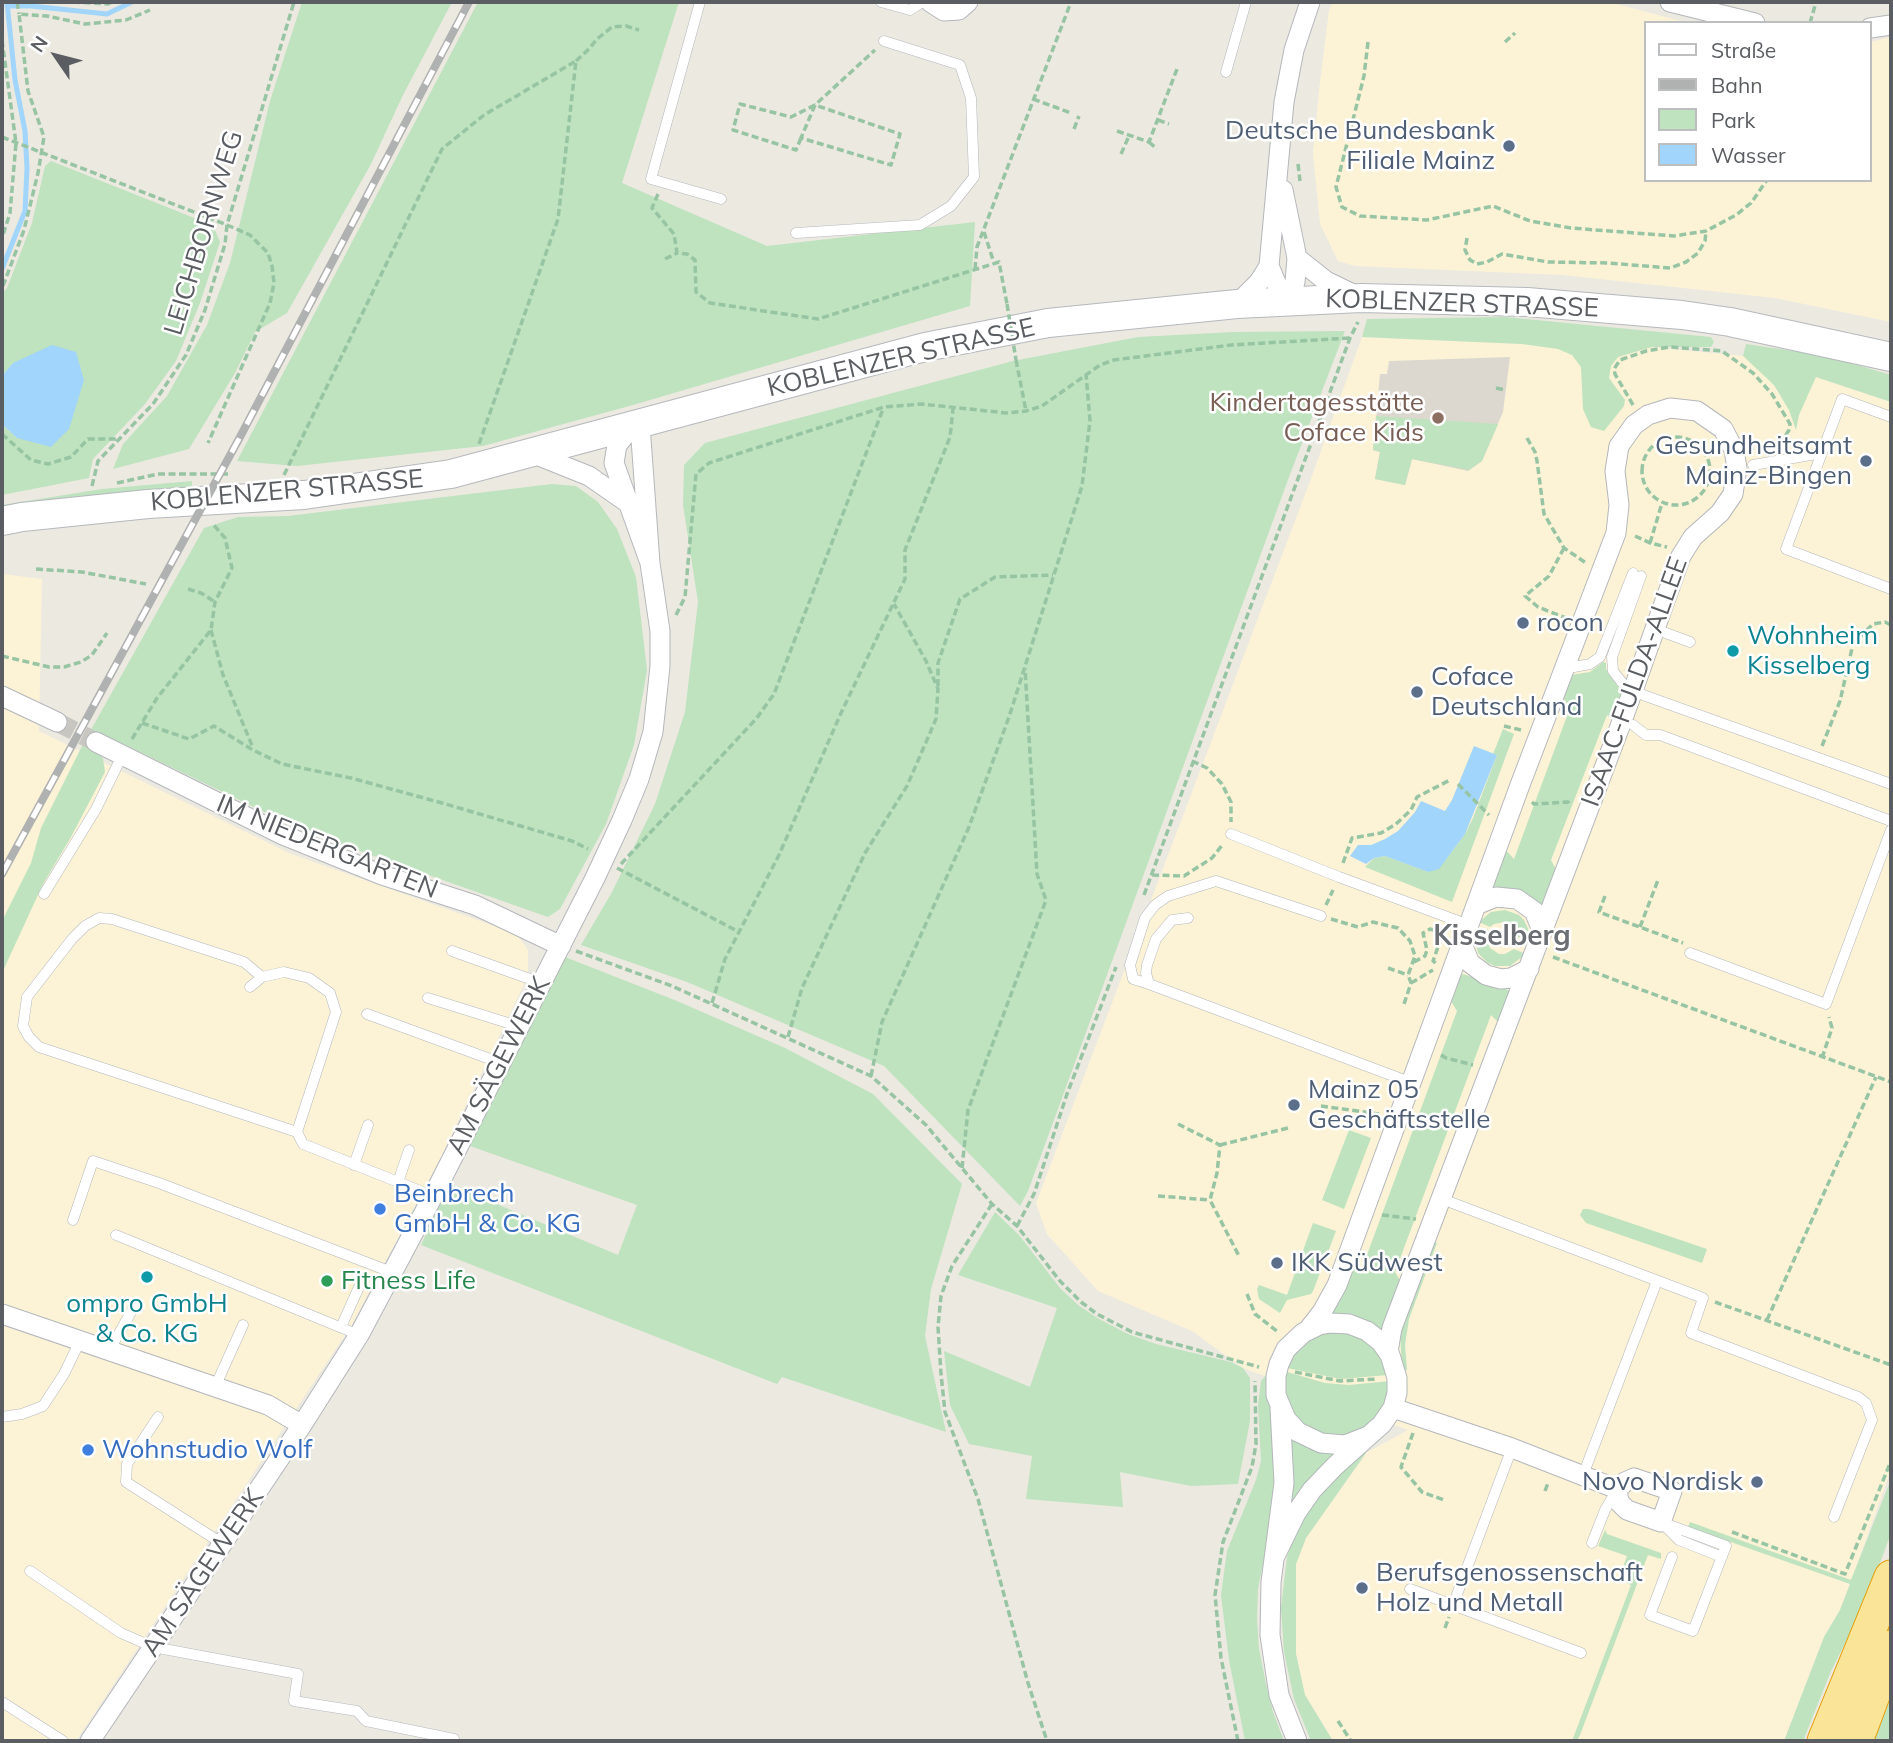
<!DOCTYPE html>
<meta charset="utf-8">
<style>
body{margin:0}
#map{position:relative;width:1893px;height:1743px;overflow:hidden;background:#ece9e1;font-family:Mulish,sans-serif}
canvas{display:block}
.frame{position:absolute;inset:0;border:4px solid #5a5d61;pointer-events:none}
.legend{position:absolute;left:1644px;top:21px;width:228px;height:161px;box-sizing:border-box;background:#fff;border:2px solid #bdbec0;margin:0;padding:9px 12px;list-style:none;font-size:21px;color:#5a5d61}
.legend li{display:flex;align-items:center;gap:14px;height:35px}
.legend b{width:35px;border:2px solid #bdbec0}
.north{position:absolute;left:21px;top:21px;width:70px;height:70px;-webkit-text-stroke:5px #fff;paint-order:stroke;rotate:305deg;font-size:19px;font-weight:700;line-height:28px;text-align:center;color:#5a5d61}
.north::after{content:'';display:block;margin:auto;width:24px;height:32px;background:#5a5d61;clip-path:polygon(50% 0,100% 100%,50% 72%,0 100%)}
</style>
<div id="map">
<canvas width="1893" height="1743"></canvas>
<div class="frame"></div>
<ul class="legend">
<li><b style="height:9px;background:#fff"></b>Straße</li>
<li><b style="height:9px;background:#b0b1b1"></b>Bahn</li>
<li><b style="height:19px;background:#bee3be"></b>Park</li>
<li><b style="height:19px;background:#a1d5fc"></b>Wasser</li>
</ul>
<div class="north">N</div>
</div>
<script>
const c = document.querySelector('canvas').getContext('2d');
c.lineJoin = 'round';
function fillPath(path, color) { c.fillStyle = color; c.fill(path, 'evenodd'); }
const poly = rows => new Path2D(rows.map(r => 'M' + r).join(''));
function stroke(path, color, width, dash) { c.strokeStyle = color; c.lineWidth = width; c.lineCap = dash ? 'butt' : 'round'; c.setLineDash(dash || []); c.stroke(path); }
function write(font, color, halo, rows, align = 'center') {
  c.font = font + ' Mulish,sans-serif'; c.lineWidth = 5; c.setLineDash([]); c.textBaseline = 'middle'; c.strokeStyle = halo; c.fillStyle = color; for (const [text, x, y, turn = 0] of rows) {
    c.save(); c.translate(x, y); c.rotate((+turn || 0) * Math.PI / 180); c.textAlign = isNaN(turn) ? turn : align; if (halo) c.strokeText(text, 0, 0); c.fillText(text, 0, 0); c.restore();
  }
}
fillPath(poly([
 [1333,2,1609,2,1688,23,1646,23,1646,180,1870,180,1870,42,1891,37,1891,322,1775,298,1563,275,1355,266,1338,261,1320,224,1313,153,1319,91,1329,10],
 [1362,337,1522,344,1652,347,1743,356,1816,377,1891,402,1891,1470,1850,1584,1840,1610,1824,1637,1784,1741,1333,1741,1305,1695,1296,1654,1296,1564,1306,1538,1366,1453,1408,1430,1243,1368,1192,1331,1098,1291,1047,1234,1036,1203,1309,484],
 [2,574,42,579,39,731,291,854,517,934,528,950,528,976,441,1157,351,1326,76,1741,2,1741]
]), '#fcf3d6');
fillPath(poly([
 [1510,357,1503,412,1482,461,1468,471,1412,459,1405,485,1375,479,1380,452,1373,450,1380,374,1387,374,1389,361]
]), '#dcd8cf');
fillPath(poly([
 [302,2,452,2,403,95,371,164,287,313,255,332,235,373,189,449,113,469,123,444,167,396,207,325,230,263,270,101],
 [478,2,679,2,622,183,767,246,975,222,970,306,633,405,483,446,297,466,237,461],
 [51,161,207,223,215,230,220,242,200,303,176,361,145,404,93,459,89,478,2,495,2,424,17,438,13,363,2,376,2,293,7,288,32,223,45,166],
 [1505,317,1711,337,1714,342,1711,347,1652,347,1618,357,1611,366,1609,378,1625,400,1624,406,1604,431,1591,427,1583,409,1581,367,1572,355,1558,349,1522,344,1362,337,1367,319],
 [1345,331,1289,477,1028,1191,1020,1206,884,1066,687,982,581,945,612,892,655,804,685,712,698,602,683,505,684,465,705,443,1013,361,1138,337,1233,332],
 [1746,344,1827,356,1891,375,1891,402,1816,377,1799,415,1796,430,1789,410,1774,385,1743,356],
 [1376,416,1498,424,1482,461,1469,470,1412,459,1405,485,1375,479,1380,452,1373,450],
 [192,481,192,492,2,511,2,505,102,489],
 [552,484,576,486,598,502,617,529,636,577,647,670,634,745,606,824,560,909,548,917,337,843,266,813,113,739,99,736,93,748,103,758,105,772,71,837,43,884,2,973,2,921,31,863,41,828,83,744,204,528,238,517,288,516],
 [1603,662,1606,663,1606,669,1622,693,1621,702,1614,722,1607,715,1551,860,1558,873,1547,907,1490,885,1503,847,1514,859,1570,708,1560,693,1571,675,1590,672],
 [1503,729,1514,734,1452,902,1365,867,1374,858,1385,856,1428,872,1447,858,1465,834,1473,818,1497,755,1493,754],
 [1505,910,1519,915,1524,920,1530,933,1531,942,1518,937,1515,928,1505,922,1494,924,1490,927,1479,922,1491,912],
 [1474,934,1486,939,1490,948,1499,954,1505,954,1514,949,1526,954,1510,966,1495,966,1488,963,1478,953],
 [565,957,677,1001,785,1048,873,1094,962,1184,931,1289,925,1336,946,1432,782,1377,777,1384,421,1245,449,1184,618,1255,637,1205,470,1146],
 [1463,974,1514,992,1501,1025,1491,1015,1395,1272,1404,1287,1384,1335,1332,1316,1351,1256,1361,1271,1457,1011,1448,996,1458,977],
 [1349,1130,1371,1138,1344,1209,1322,1200],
 [1583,1209,1589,1209,1707,1249,1702,1263,1586,1223,1580,1215],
 [995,1212,1019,1235,1060,1288,1078,1305,1099,1319,1128,1334,1156,1344,1231,1362,1243,1368,1250,1378,1250,1421,1238,1484,1191,1486,1120,1472,1123,1507,1026,1499,1032,1456,969,1444,950,1405,944,1351,1030,1387,1057,1308,958,1275],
 [1313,1223,1336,1231,1313,1291,1311,1294,1287,1300,1280,1313,1259,1299,1257,1289,1259,1285,1287,1295],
 [1432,1241,1437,1243,1409,1319,1405,1345,1407,1370,1402,1371,1400,1330],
 [1331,1330,1359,1335,1381,1354,1388,1375,1341,1379,1287,1368,1296,1347],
 [1284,1371,1325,1383,1349,1385,1391,1381,1388,1400,1372,1425,1346,1438,1308,1431,1284,1402],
 [1266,1375,1278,1466,1268,1538,1258,1589,1257,1619,1259,1649,1266,1684,1273,1712,1284,1741,1245,1741,1229,1660,1221,1595,1227,1551,1256,1480,1261,1461,1258,1405,1261,1381],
 [1288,1433,1341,1451,1290,1513],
 [1362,1452,1366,1453,1306,1538,1296,1564,1296,1654,1305,1695,1333,1741,1311,1741,1294,1699,1284,1652,1281,1608,1287,1557,1293,1537,1306,1508],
 [1891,1479,1891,1533,1865,1604,1831,1671,1803,1741,1784,1741,1824,1637,1840,1610,1850,1584,1688,1527,1690,1522,1851,1580],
 [1605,1530,1607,1534,1661,1553,1661,1559,1648,1555,1580,1735,1577,1741,1572,1741,1631,1585,1618,1580,1627,1556,1598,1546],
 [1891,1697,1891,1734,1888,1741,1874,1741]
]), '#bee3be');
fillPath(poly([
 [52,345,76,352,84,380,69,429,51,447,17,438,2,424,2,376,13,363],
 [1474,746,1497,755,1465,834,1439,869,1428,872,1385,856,1374,858,1366,864,1350,856,1358,845,1371,845,1385,839,1398,831,1415,812,1421,801,1445,811,1452,800]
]), '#a1d5fc');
stroke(poly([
 [7,6,31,6,107,14,132,2],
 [2,269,25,211,27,168,25,131,15,80,7,2]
]), '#a1d5fc', 5);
stroke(poly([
 [57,722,96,742]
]), '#c8c6c1', 19, [19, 10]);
const service = poly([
 [700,2,651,179,721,199],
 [881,2,910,10,922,2],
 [1226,72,1246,2],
 [796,233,920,225,951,206,974,177,971,98,960,65,884,41],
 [1891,417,1842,399,1786,549,1891,589],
 [1753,465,1822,453],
 [1641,576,1612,657,1613,671,1624,685,1632,691,1891,784],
 [1655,629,1690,642],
 [1563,669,1590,664,1600,657,1633,573],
 [1633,725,1646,735,1660,735,1891,821],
 [1231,834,1339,877,1458,921],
 [44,894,96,809,122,756],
 [1188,918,1172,920,1156,939,1147,965,1146,973,1149,984,1412,1083],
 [452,951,541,983],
 [1690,953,1826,1004,1891,830],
 [262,977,244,962,112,919,99,918,85,926,72,939,27,997,23,1026,29,1037,39,1047,297,1132],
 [1149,984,1133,979,1130,965,1145,918,1155,905,1168,896,1216,881,1321,916],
 [250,987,262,977,284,972,309,978,330,993,336,1012,297,1132,303,1144,433,1196],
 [428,998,508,1023,518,1029],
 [367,1014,501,1063],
 [354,1165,368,1125],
 [398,1182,409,1150],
 [1442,1199,1703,1298,1691,1333,1858,1397,1866,1403,1872,1420,1834,1517],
 [73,1220,93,1161,159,1183,394,1273],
 [116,1235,359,1335],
 [341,1327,359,1287],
 [109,1351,134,1307],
 [215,1387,243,1325],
 [2,1417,22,1414,43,1406,64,1374,80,1341],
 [158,1417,127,1464,126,1482,223,1544],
 [1583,1475,1657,1281],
 [1661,1522,1726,1546,1693,1631,1650,1615,1672,1557],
 [1665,1526,1679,1540,1722,1557],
 [1592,1543,1605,1510,1615,1493],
 [30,1571,121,1633,153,1647,298,1674,294,1701,357,1711,366,1721,454,1739],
 [1410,1589,1581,1653],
 [1453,1605,1512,1448],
 [2,1702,63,1741]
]);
const minor = poly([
 [930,2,944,11,959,10,968,2],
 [1670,2,1755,23],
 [1870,28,1891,25],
 [1283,190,1297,258,1295,282,1289,300],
 [1297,258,1326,281,1357,296],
 [1289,300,1277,285,1269,266,1284,102,1294,50,1310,2],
 [1237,304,1259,282,1269,266],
 [534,454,589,476,625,501],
 [2,696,57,722],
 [96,742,283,835,382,875,475,905,561,946],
 [1476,905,1496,897,1517,899,1534,911,1542,930],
 [1462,944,1470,963,1486,975,1501,979,1511,978,1529,969],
 [2,1314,268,1405,302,1425],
 [1308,1330,1322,1312,1337,1285,1520,785,1616,533,1619,505,1615,471,1619,446,1634,425,1648,415,1670,408,1697,411,1723,429,1734,450,1737,468,1733,494,1720,513,1693,537,1681,556,1622,721,1392,1328,1388,1352],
 [1280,1408,1284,1483,1271,1582,1270,1635,1279,1695,1297,1741],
 [1393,1408,1512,1448,1617,1489],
 [1634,1478,1672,1491,1661,1522,1627,1510,1619,1502,1617,1489,1625,1482,1634,1478],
 [1275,1556,1296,1513,1312,1490,1335,1466,1382,1424,1393,1408,1397,1393,1397,1378,1390,1355,1381,1342,1367,1331,1349,1324,1331,1323,1319,1325,1303,1333,1286,1349,1279,1364,1276,1376,1276,1395,1286,1419,1298,1432,1321,1443,1345,1445,1368,1436],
 [90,1741,302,1425,359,1335,433,1196,595,878,622,820,639,779,653,732,660,666,660,631,650,563,640,425,627,433,617,445,614,463,650,563]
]);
const secondary = poly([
 [2,521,22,517,148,504,304,495,451,474,925,347,1048,323,1237,304,1361,298,1527,302,1682,315,1730,322,1891,357]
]);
const trunk = poly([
 [1824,1741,1891,1577],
 [1856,1741,1891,1647]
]);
stroke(service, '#b4b7bb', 11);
stroke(minor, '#b4b7bb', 21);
stroke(secondary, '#b5b8bd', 30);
stroke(trunk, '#e59d08', 35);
stroke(poly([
 [17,2,19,14],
 [73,2,108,4,112,2],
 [1810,23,1816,2],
 [2,40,16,143,10,213,2,238],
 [1368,42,1364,76,1336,187,1342,207,1360,216,1427,220,1493,206,1530,221,1571,228,1674,236,1706,231,1736,215,1751,203,1767,180],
 [1505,42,1515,33],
 [576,61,589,49,597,39,612,27,626,26,639,30],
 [1033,99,1071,113],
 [1158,120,1169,124],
 [1074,129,1079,116],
 [1117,131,1149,142,1177,69],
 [2,137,227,225,250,235,268,253,272,266,274,283,270,303,208,443],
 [801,138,796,150,733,130,740,104,791,117,815,105,900,134,891,165,801,138,815,105,875,50],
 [1149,142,1157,149],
 [1121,154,1129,136],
 [1298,164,1300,181],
 [658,194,652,208,674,234,677,253,687,254,695,260,696,292,710,303,818,319,999,262,1007,304],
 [984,232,994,263],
 [1467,238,1465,250,1470,260,1477,264,1487,262,1502,254,1548,262,1608,263,1670,268,1686,262,1698,253,1705,241,1706,231],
 [665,259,677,253],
 [975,269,977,247,1071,2],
 [3,286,24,230,38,173,44,137,28,91,19,14,47,16,85,24,126,20,150,10],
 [1016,360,1026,411],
 [1496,388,1505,390],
 [1633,405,1615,374,1614,369,1620,360,1646,351,1670,347,1722,351,1753,373,1772,394,1790,424,1789,430,1784,438,1751,449],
 [2,434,31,460,48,464,71,457,88,439,118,439],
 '1642 471a34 34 0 1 1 68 0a34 34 0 1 1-68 0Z',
 [1527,438,1535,452,1537,461,1544,514,1564,548,1586,563],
 [284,475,442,149,484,115,576,61,558,219,479,444],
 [117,483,158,474,231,474],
 [92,486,98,461,153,404,186,355,205,310,225,244,227,225,294,2],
 [1635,536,1650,543,1667,547],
 [1650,543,1662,503],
 [1564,548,1549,576,1525,596,1538,607,1566,618],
 [36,569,82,572,146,584],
 [188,589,201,593,215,602],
 [676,615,685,597,696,474,709,463,884,407,922,404,1006,413,1026,411,1042,406,1100,365,1114,360,1231,345,1350,338],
 [211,630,223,675,253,748],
 [2,656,49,667,64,667,81,662,92,655,107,633],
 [938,686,938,663,960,599,995,577,1053,575],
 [142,723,189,739,214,726,253,750,282,764,351,778,442,803,572,841,588,849],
 [1504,726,1521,730],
 [132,739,157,698,211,630,215,602,232,568,225,538,212,523],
 [1822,746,1840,701,1853,644,1873,624,1885,622,1891,625],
 [1192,761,1207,768,1222,784,1231,802,1231,822],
 [1458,784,1489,815],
 [1532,802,1534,804,1568,802,1570,806],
 [1343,863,1352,838,1381,833,1396,824,1411,810,1417,797,1450,780],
 [621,864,756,719,774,694,883,409],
 [617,868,739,932],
 [1152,875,1184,876,1212,858,1223,844],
 [1144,895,1350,338,1358,322],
 [1605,896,1599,912,1683,943],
 [1326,905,1333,890],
 [1331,919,1358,927,1373,922,1385,925,1398,928,1410,941,1415,956,1408,975,1411,983,1404,1004],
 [1640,927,1658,880],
 [1486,931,1518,943],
 [576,951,672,986,871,1076,926,1125,992,1204,1017,1226,1060,1281,1081,1302,1097,1314,1132,1332,1259,1367],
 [1553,957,1891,1082],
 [1414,962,1425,956,1427,950,1423,933,1430,929,1443,933,1433,961,1437,964],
 [1388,968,1408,975],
 [1411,983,1433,970],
 [712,1003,725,959,779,855,841,713,905,579,905,550,950,437,953,409],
 [788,1037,802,988,865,853,907,786,936,719,938,689,926,661,894,604],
 [1441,1055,1446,1058,1473,1065],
 [1822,1058,1832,1028,1829,1017],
 [871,1076,882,1022,969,827,1009,717,1082,486,1090,421,1086,374],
 [1321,1106,1379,1114],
 [1178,1124,1220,1145,1217,1173,1210,1200,1239,1256],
 [1220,1145,1288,1128],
 [962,1168,968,1110,1046,900,1037,874,1025,668],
 [1158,1196,1210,1200],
 [992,1204,952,1266,941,1296,938,1327,941,1374,945,1412,978,1499,1028,1683,1047,1741],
 [1382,1215,1416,1219],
 [1017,1226,1034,1194,1067,1094,1116,967],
 [1247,1294,1255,1314,1278,1332],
 [1715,1302,1891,1365],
 [1767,1320,1876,1077],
 [1295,1372,1340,1381,1377,1379],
 [1413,1433,1401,1467,1422,1492,1444,1500],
 [1545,1491,1548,1483],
 [1732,1532,1845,1574,1891,1461],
 [1445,1628,1449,1617],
 [1338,1721,1351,1741],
 [1238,1741,1221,1658,1215,1595,1223,1542,1252,1467,1256,1444,1255,1381]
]), '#97c4a3', 3.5, [7, 3.5]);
stroke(service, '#fff', 10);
stroke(minor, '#fff', 19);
stroke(secondary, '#fff', 28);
stroke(trunk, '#fae498', 33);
const rail = poly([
 [2,874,240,437,469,2]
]);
stroke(rail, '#b0b1b1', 8);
stroke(rail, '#fff', 5, [16]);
stroke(poly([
 [1007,304,1016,360]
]), '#97c4a3', 3.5, [7, 3.5]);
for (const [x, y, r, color] of [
 [1509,146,7,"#5c6f8a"],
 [1438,418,7,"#8d6e63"],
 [1866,461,7,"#5c6f8a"],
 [1523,623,7,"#5c6f8a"],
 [1733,651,7,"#0f9aa8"],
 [1417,692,7,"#5c6f8a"],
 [1294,1105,7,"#5c6f8a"],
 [380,1209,7,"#3f7fe0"],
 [1277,1263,7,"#5c6f8a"],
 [147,1277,7,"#0f9aa8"],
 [327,1281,7,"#2e9e5b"],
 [88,1450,7,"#3f7fe0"],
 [1757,1482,7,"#5c6f8a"],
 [1362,1588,7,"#5c6f8a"]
]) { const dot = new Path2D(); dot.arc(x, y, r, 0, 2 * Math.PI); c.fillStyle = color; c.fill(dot); stroke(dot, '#fff', 2.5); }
write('26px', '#4e5e75', '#fff', [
 ["Deutsche Bundesbank",1495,131,"right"],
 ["Filiale Mainz",1495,161,"right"],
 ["Gesundheitsamt",1852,446,"right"],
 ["Mainz-Bingen",1852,476,"right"],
 ["rocon",1537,623],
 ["Coface",1431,677],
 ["Deutschland",1431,707],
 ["Mainz 05",1308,1090],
 ["Geschäftsstelle",1308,1120],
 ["IKK Südwest",1291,1263],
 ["Novo Nordisk",1743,1482,"right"],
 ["Berufsgenossenschaft",1376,1573],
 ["Holz und Metall",1376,1603]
], 'left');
write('26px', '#5a5d61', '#fff', [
 ["LEICHBORNWEG",204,233,-73],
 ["KOBLENZER STRASSE",1462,304,2],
 ["KOBLENZER STRASSE",901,358,-13],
 ["KOBLENZER STRASSE",287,491,-5],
 ["ISAAC-FULDA-ALLEE",1635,682,-70],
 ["IM NIEDERGARTEN",327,847,22],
 ["AM SÄGEWERK",499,1066,-63],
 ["AM SÄGEWERK",203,1573,-56]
]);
write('26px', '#785e54', '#fff', [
 ["Kindertagesstätte",1424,403],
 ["Coface Kids",1424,433]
], 'right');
write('26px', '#0d838f', '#fff', [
 ["Wohnheim",1747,636],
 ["Kisselberg",1747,666],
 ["ompro GmbH",147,1304,"center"],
 ["& Co. KG",147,1334,"center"]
], 'left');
write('26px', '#366cbe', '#fff', [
 ["Beinbrech",394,1194],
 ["GmbH & Co. KG",394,1224],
 ["Wohnstudio Wolf",102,1450]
], 'left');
write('26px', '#27864d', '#fff', [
 ["Fitness Life",341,1281]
], 'left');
write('bold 28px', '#6b6f73', '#fff', [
 ["Kisselberg",1502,937]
]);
</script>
